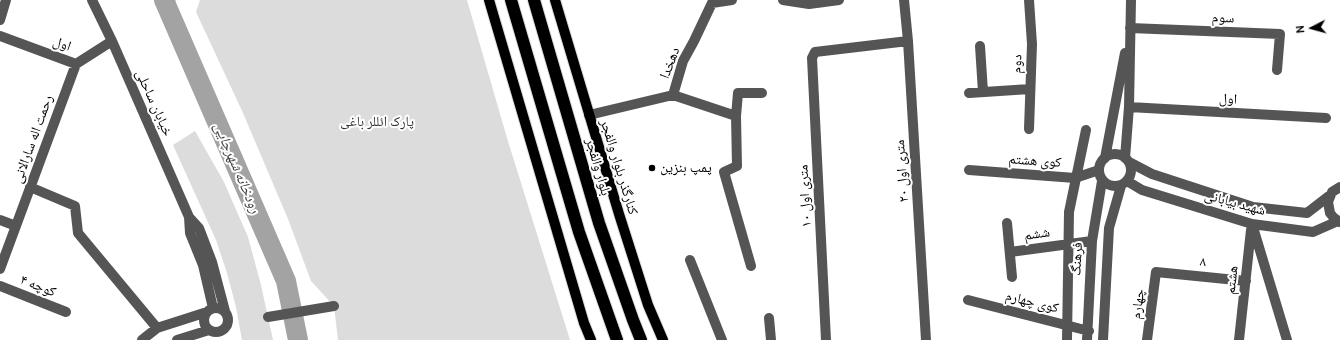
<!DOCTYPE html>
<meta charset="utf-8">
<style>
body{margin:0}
#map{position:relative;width:1340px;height:340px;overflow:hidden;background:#fff;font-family:Cabin,sans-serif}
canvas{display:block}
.north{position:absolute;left:1292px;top:8px;width:40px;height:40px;-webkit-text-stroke:3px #fff;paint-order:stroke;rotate:264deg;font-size:11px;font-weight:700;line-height:16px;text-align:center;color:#000}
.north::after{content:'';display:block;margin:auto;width:14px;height:18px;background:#000;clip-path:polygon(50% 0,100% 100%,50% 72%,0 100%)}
</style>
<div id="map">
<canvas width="1340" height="340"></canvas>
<div class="north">N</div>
</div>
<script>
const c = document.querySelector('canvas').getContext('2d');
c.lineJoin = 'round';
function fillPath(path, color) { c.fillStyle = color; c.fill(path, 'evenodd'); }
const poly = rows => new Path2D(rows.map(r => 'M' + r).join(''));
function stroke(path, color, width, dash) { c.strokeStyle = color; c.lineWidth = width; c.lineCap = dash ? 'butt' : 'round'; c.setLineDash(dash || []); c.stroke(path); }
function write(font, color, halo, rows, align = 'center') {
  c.font = font + ' Cabin,"Noto Naskh Arabic",sans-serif'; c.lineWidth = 4; c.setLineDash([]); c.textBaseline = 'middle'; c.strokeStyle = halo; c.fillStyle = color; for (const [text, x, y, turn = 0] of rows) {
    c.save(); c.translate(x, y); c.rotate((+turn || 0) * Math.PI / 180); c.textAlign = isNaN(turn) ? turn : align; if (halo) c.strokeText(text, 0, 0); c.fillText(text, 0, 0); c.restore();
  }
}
fillPath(poly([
 [200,0,467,0,507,138,570,340,338,340,334,306,311,281,288,219,243,113,196,12],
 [195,131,224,182,248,237,261,285,273,340,242,340,236,307,227,273,216,240,173,145]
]), '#dcdcdc');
stroke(poly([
 [166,5,170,0]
]), '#a3a3a3', 11);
stroke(poly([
 [164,0,286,281,298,340]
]), '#a3a3a3', 20);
const major = poly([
 [489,0,584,323,591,340],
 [555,0,619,214,648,305,663,340]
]);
const highway = poly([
 [511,0,579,232,617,340],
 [534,0,599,223,633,320,641,340]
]);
stroke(major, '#dbdbdb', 12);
stroke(highway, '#dbdbdb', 14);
stroke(poly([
 [92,0,112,41,189,217,199,228,212,262,225,311],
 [783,0,809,4,839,0],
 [904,0,908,41,926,340],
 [1029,0,1032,44,1029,129],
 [0,20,6,0],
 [1130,28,1280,34,1277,70],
 [0,36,76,64,112,41],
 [980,46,983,92],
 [969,93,1030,89],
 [673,95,736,116,737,166,724,172,751,266],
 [1129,107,1326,118],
 [589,115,673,95,683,61,694,41,712,3,732,0],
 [736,116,738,93,762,93],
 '1099 170a16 16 0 1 1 32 0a16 16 0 1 1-32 0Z',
 [1105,158,1125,53],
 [1125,158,1129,107,1131,0],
 [1129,162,1152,174,1253,207,1307,213,1329,196],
 [969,170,1075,178,1099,170],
 [1127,181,1142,190,1252,224,1313,232,1338,221],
 [30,187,75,206,78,233,157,328],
 [1340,187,1332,192,1328,202,1330,213,1334,218,1340,222],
 [189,217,190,233,203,265,213,308],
 [0,220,16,226],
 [1007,223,1012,277],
 [1252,224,1287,340],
 [1010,252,1092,241],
 [690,260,722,340],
 [0,269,76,64],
 [0,286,66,312],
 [968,300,1089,331],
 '204 320a12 12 0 1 1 24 0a12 12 0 1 1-24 0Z',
 [268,317,334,306],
 [769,318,771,340],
 [142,340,157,328,207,312],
 [177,340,209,330],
 [826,340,812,58,815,52,908,41],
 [1067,340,1069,212,1086,130],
 [1087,340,1092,241,1102,181],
 [1103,340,1109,228,1121,186],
 [1147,340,1156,272,1246,281],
 [1239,340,1251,230]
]), '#555', 10);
stroke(major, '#000', 10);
stroke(highway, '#000', 12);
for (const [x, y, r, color] of [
 [652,168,4,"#000"]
]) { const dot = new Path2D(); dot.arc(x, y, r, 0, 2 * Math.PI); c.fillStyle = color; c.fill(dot); stroke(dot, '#fff', 1.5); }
write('14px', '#000', '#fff', [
 ["سوم",1223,18,2],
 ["اول",62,44,20],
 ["دهخدا",670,63,-69],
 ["دوم",1017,64,-88],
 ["اول",1228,99,3],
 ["خیابان ساحلی",154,103,66],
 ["رحمت اله سارالانی",33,139,-70],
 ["کوی هشتم",1035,161,4],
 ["بلوار والفجر",598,167,74],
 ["کنارگذر بلوار والفجر",619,167,73],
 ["۲۰ متری اول",902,171,-94],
 ["۱۰ متری اول",805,196,-93],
 ["شهید بیابانی",1235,203,15],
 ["ششم",1037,234,-8],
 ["فرهنگ",1077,259,-87],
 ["۸",1203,262,6],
 ["هشتم",1232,280,-84],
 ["کوچه ۴",38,286,22],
 ["کوی چهارم",1032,302,14],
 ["چهارم",1138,304,-82]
]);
write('14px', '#333', '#fff', [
 ["پارک ائللر باغی",377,122]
]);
write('14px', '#000', '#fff', [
 ["پمپ بنزین",660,168]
], 'left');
write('italic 15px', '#444', '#fff', [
 ["رودخانه شهرچایی",237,168,67]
]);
</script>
